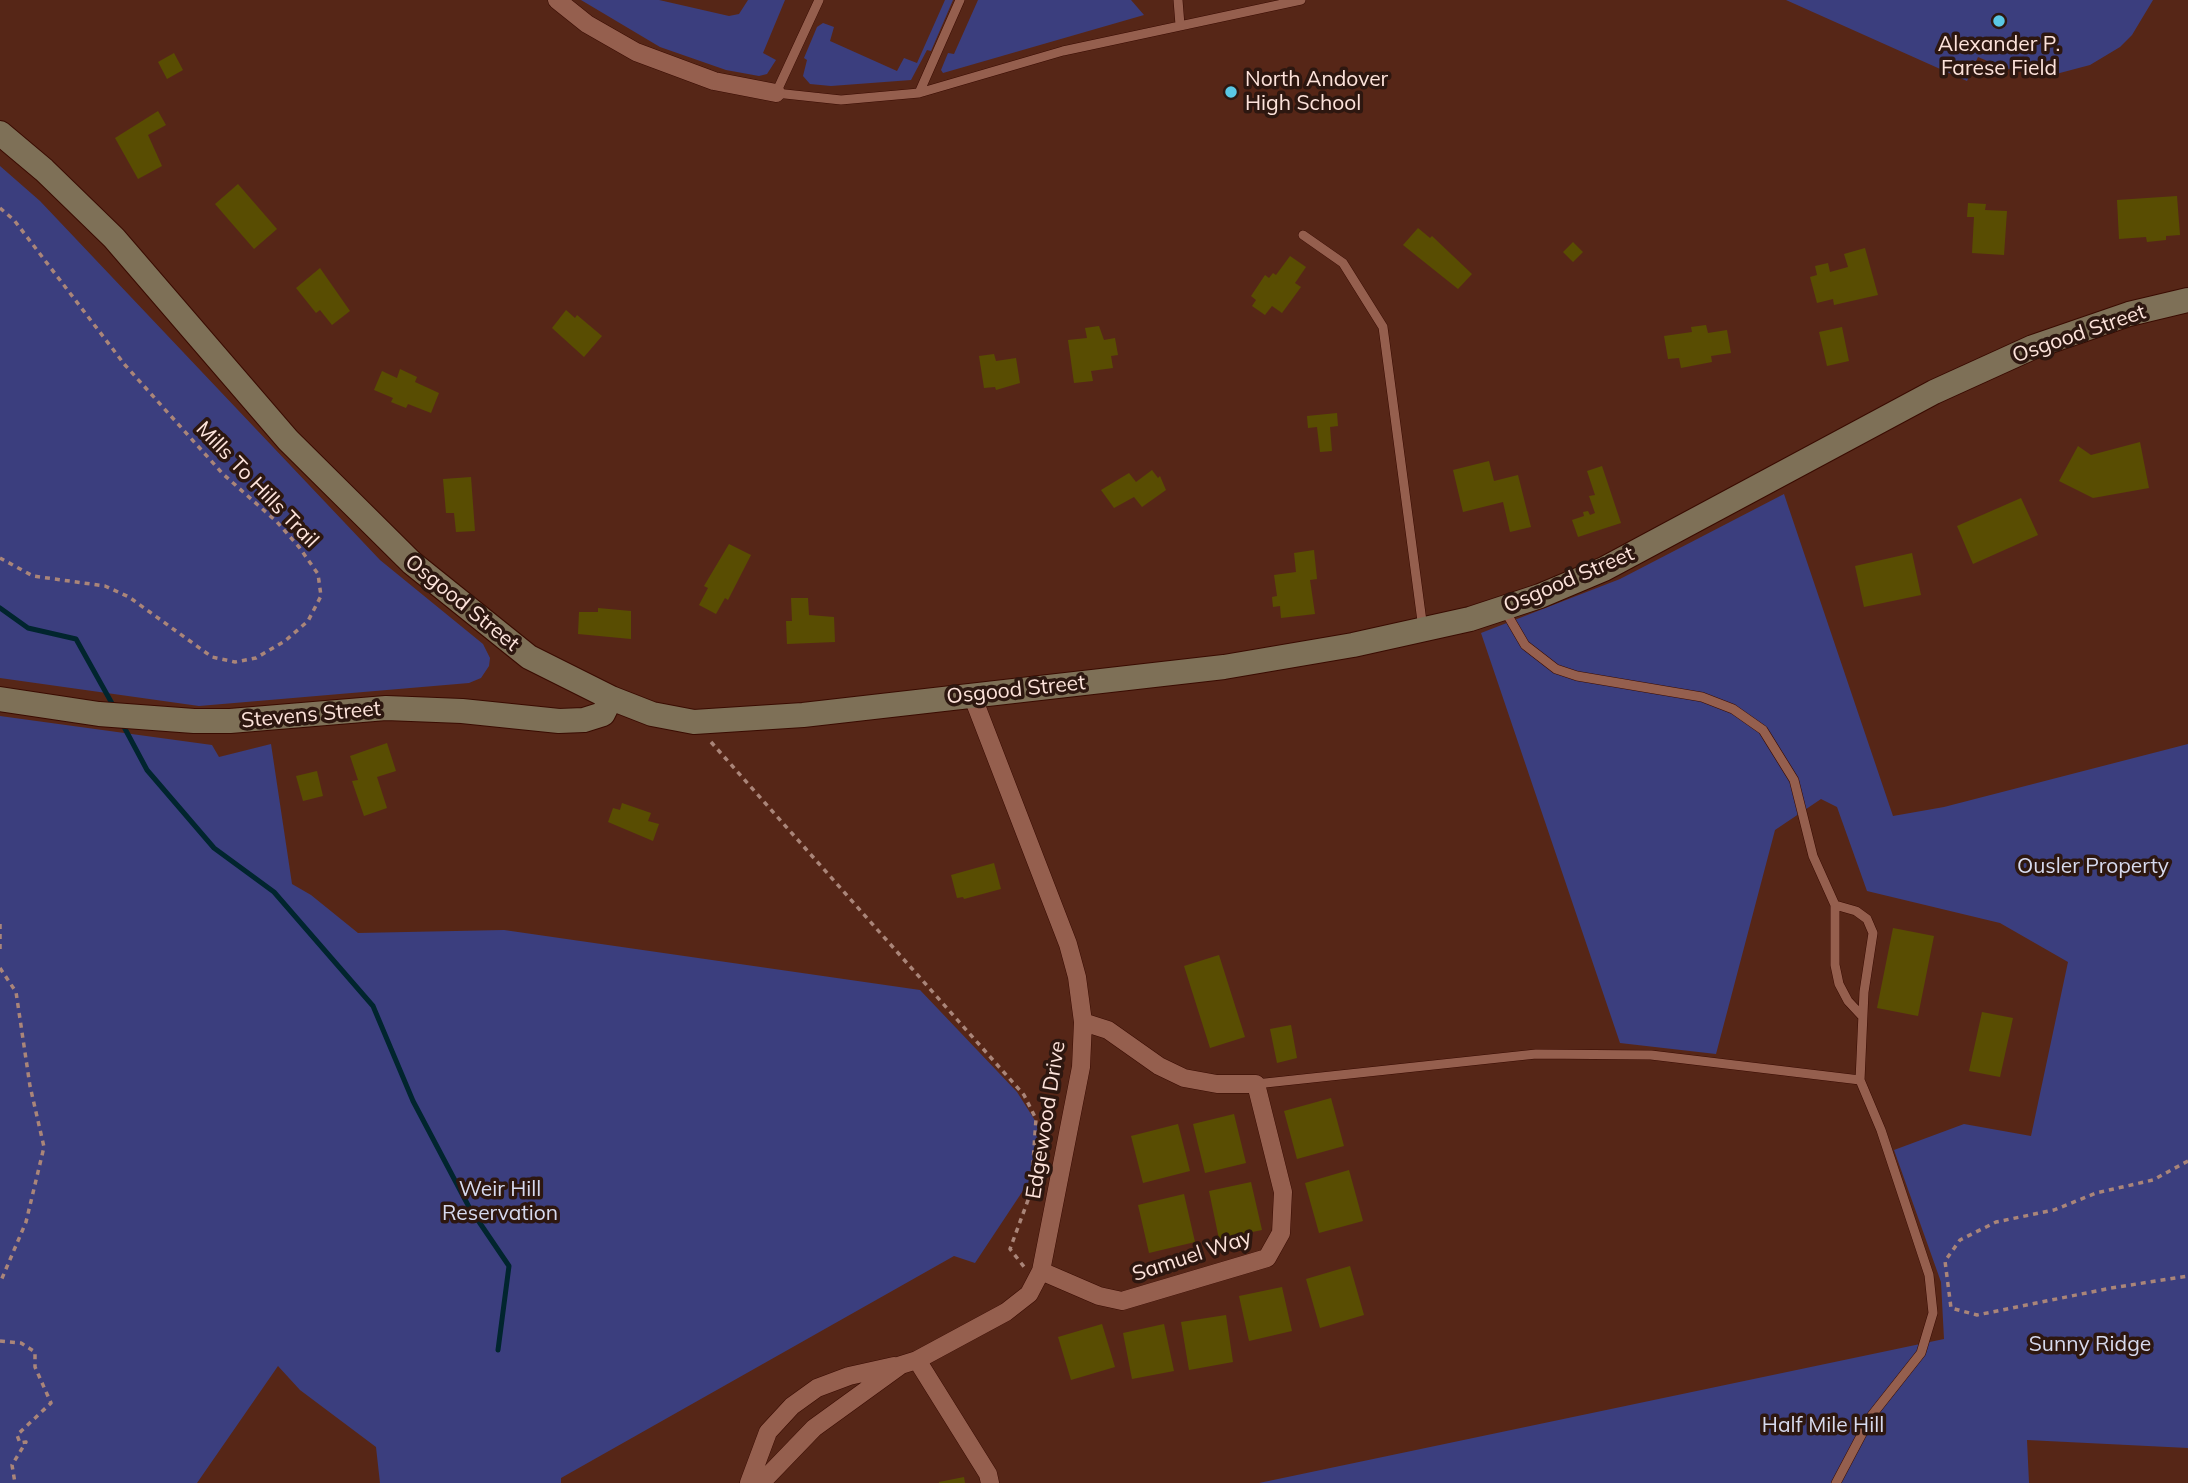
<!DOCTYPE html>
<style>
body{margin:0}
canvas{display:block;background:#562617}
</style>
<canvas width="2188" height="1483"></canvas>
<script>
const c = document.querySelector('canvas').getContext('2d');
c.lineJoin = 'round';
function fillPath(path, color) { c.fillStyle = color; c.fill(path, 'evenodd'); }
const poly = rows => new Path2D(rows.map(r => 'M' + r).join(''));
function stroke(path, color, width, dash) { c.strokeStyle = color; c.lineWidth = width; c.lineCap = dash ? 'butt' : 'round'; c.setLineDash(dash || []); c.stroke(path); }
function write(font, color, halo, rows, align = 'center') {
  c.font = font + ' Mulish,sans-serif'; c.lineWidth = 7; c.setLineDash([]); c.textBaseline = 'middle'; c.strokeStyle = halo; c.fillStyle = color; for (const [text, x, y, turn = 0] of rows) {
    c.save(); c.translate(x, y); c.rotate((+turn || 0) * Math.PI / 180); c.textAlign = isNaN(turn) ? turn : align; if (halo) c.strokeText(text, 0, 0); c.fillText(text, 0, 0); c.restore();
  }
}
fillPath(poly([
 [581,0,659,0,729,16,739,14,748,0,785,0,763,53,776,60,767,74,759,76,726,70,660,47],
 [945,0,953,0,931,51,927,50,911,80,831,86,810,84,803,76,807,60,804,58,817,27,823,23,834,27,830,41,897,71,904,58,917,63],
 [978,0,1131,0,1144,15,943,73,941,70,948,53,954,54],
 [1786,0,2153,0,2132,35,2120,47,2090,65,2056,74,2038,75,2004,68,1978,57,1967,81],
 [0,166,40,201,380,560,483,644,490,658,489,666,481,678,469,683,199,706,0,678],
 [1784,494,1893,816,1944,807,2188,744,2188,1448,2027,1440,2029,1483,1259,1483,1944,1339,1941,1282,1894,1150,1964,1124,2031,1136,2068,962,2000,923,1867,891,1837,807,1821,799,1775,830,1716,1054,1620,1043,1481,633,1620,579],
 [0,716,212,745,219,757,271,744,292,884,311,895,358,933,504,930,920,990,1017,1092,1036,1122,1043,1137,1032,1177,975,1263,954,1256,561,1478,561,1483,380,1483,376,1447,300,1390,278,1366,197,1483,0,1483]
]), '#3b3e7e');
stroke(poly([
 [0,608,28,628,76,639,114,707],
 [123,725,147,770,214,848,274,892,373,1006,413,1101,469,1207,509,1266,498,1350]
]), '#01252e', 5);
fillPath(poly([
 [174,53,183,70,167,79,158,62],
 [158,111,166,125,148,135,162,166,138,179,115,138],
 [238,184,277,229,254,249,215,204],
 [2177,196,2180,235,2166,236,2166,240,2147,242,2146,237,2119,239,2117,200],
 [1968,203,1986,204,1985,210,2007,211,2004,255,1972,253,1974,217,1967,217],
 [1418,228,1430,238,1432,236,1472,274,1458,289,1403,245],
 [1573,242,1583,252,1573,262,1563,252],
 [1865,248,1878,295,1834,305,1833,299,1817,303,1810,277,1817,275,1815,266,1828,263,1830,272,1848,267,1844,254],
 [1290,256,1306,267,1295,283,1301,287,1282,313,1272,306,1265,315,1252,306,1256,300,1251,296,1265,275,1269,278,1273,273,1276,275],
 [320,268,350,311,332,325,320,310,316,313,296,288],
 [566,310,575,318,577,315,602,336,584,357,552,328],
 [1706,325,1708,333,1727,330,1731,353,1711,356,1712,362,1681,368,1679,358,1668,359,1664,336,1692,332,1691,327],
 [1099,326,1104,340,1115,338,1118,355,1111,356,1113,368,1091,371,1093,381,1074,383,1068,340,1087,338,1085,328],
 [1842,327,1849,361,1827,366,1819,332],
 [994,354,996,361,1016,358,1020,383,996,390,995,387,984,388,979,356],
 [400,369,417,377,415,382,439,393,431,413,408,404,406,408,391,402,393,398,374,390,382,371,397,378],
 [1337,413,1338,426,1330,427,1332,451,1320,452,1317,427,1308,428,1307,416],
 [2140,442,2149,488,2093,498,2059,481,2078,446,2091,455],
 [1489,461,1494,481,1518,475,1531,527,1510,532,1503,502,1463,512,1453,470],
 [1602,466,1621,523,1578,537,1572,520,1584,516,1583,512,1588,511,1590,515,1595,513,1589,496,1595,495,1587,471],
 [1152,470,1158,478,1160,476,1166,490,1142,507,1134,497,1114,508,1101,490,1129,473,1136,482],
 [471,477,475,531,456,532,454,513,446,513,443,479],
 [2021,498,2038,535,1973,564,1957,526],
 [729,544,751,555,728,600,725,598,716,614,699,605,708,588,704,586],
 [1314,550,1317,579,1310,580,1315,614,1281,618,1280,606,1273,607,1272,597,1277,596,1274,575,1296,572,1294,553],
 [1912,553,1921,595,1864,607,1855,566],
 [791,598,808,598,809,615,834,617,835,642,787,644,786,621,792,621],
 [598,608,631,611,631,639,578,634,579,612,598,612],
 [387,743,396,771,377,777,387,808,364,816,352,781,358,780,350,756],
 [317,771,323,796,303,801,296,776],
 [622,803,651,813,648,821,659,824,653,841,608,822,613,808,620,810],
 [994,863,1001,889,964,899,963,897,957,898,951,875],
 [1893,928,1934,936,1918,1016,1877,1008],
 [1219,955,1245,1037,1210,1048,1184,966],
 [1982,1012,2013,1018,2000,1077,1969,1071],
 [1291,1025,1297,1058,1277,1063,1270,1029],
 [1331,1098,1344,1146,1297,1159,1284,1111],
 [1234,1114,1246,1163,1205,1173,1193,1124],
 [1178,1124,1190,1171,1143,1183,1131,1136],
 [1349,1170,1363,1221,1319,1233,1305,1183],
 [1251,1182,1262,1230,1219,1239,1209,1191],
 [1184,1194,1195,1242,1149,1253,1138,1205],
 [1350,1266,1364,1315,1320,1328,1306,1279],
 [1282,1287,1292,1331,1249,1341,1239,1296],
 [1226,1315,1233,1362,1189,1370,1181,1322],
 [1102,1324,1115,1367,1071,1380,1058,1337],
 [1164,1324,1174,1371,1132,1379,1123,1333],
 [964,1477,965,1483,939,1483,939,1482]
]), '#594d02');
const lane = poly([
 [819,0,776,93,841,100,919,93,1063,51,1301,0],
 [1178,0,1180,25],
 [919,93,960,0],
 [1303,235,1343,263,1383,327,1423,629],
 [1504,609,1525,645,1556,669,1577,676,1702,697,1733,709,1763,730,1794,780,1813,856,1835,905],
 [1256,1084,1536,1054,1651,1055,1860,1080,1864,992,1873,933,1867,919,1856,911,1835,905,1835,965,1839,984,1848,1001,1862,1016],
 [1836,1483,1872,1415,1921,1353,1933,1313,1929,1275,1881,1130,1860,1080]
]);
const street = poly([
 [557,0,587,24,636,52,714,81,776,93],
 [1041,1271,1099,1296,1122,1301,1267,1258,1281,1233,1283,1192,1256,1084,1217,1084,1184,1078,1159,1066,1108,1030,1083,1022],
 [917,1360,988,1474,990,1483],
 [749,1483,768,1432,792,1406,817,1388,849,1376,894,1366],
 [761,1483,814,1428,901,1365,917,1360,1006,1312,1029,1294,1041,1271,1081,1067,1083,1022,1077,977,1068,944,972,695]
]);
const secondary = poly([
 [0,133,44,170,114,238,288,440,412,563,529,657,611,698,652,714,694,722,803,715,1224,667,1353,645,1470,619,1540,596,1604,569,1934,392,2033,347,2129,314,2188,300],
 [0,699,99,714,194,721,230,721,386,708,462,711,559,721,584,720,603,714,611,698]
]);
stroke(lane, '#390b00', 10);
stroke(street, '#390b00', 19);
stroke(secondary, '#390b00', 26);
stroke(poly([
 [0,208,14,220,125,365,223,474,277,522,299,547,318,574,321,596,308,621,285,641,256,658,235,662,212,657,129,597,105,586,33,576,0,558],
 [711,742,1024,1095,1036,1119,1031,1192,1010,1249,1025,1268],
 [0,924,0,952],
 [0,968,16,992,30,1086,44,1147,26,1222,0,1283],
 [2188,1161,2153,1180,2096,1193,2054,1210,1996,1222,1960,1240,1945,1261,1951,1308,1977,1315,2111,1288,2188,1276],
 [0,1341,21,1343,35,1352,35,1367,51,1403,17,1435,20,1443,26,1442,12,1465,15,1483]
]), '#aa8579', 3.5, [5, 5]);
stroke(lane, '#955f4e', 9);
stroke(street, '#955f4e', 18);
stroke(secondary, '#7e7057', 24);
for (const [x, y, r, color] of [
 [1999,21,7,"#5ac8e5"],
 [1231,92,7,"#5ac8e5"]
]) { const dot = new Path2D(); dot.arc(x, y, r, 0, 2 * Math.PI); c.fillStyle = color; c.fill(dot); stroke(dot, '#2d1710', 2.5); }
write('21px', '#fde3db', '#2d1710', [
 ["Alexander P.",1999,45],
 ["Farese Field",1999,69],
 ["North Andover",1245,80,"left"],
 ["High School",1245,104,"left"]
]);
write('21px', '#fde3db', '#2d1710', [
 ["Osgood Street",2079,334,-19],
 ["Mills To Hills Trail",257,485,46],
 ["Osgood Street",1569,580,-23],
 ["Osgood Street",462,603,39],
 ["Osgood Street",1016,690,-6],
 ["Stevens Street",311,715,-5],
 ["Edgewood Drive",1046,1120,-81],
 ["Samuel Way",1192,1256,-18]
]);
write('21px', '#d7daee', '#2d1710', [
 ["Ousler Property",2093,867],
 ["Weir Hill",500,1190],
 ["Reservation",500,1214],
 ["Sunny Ridge",2090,1345],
 ["Half Mile Hill",1823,1426]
]);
</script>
